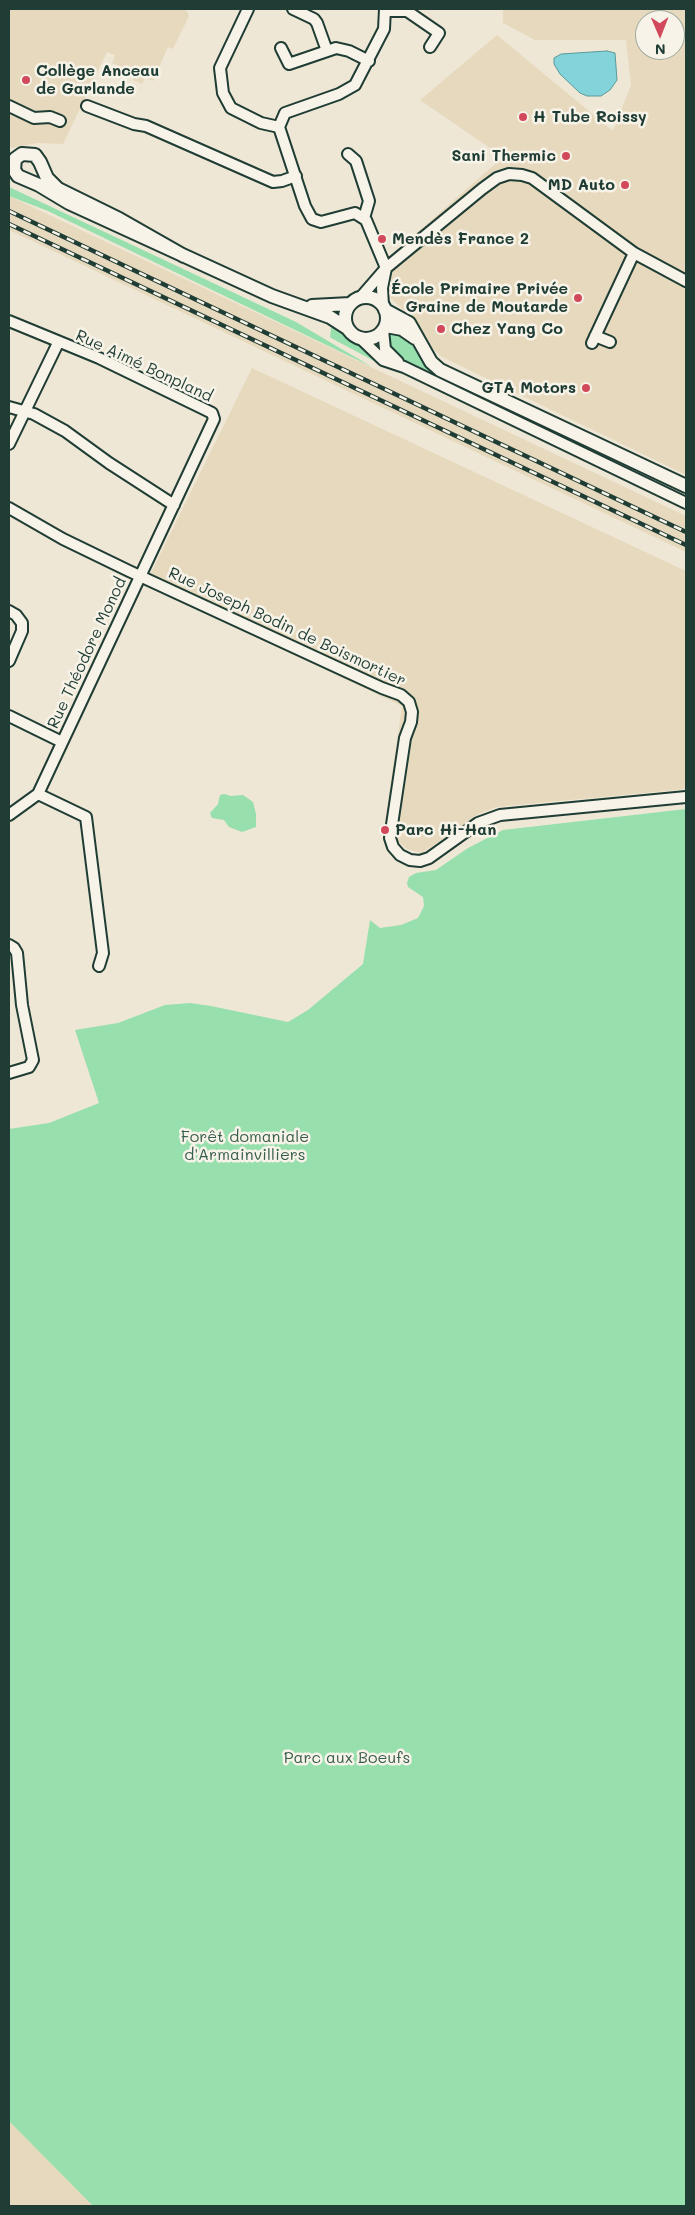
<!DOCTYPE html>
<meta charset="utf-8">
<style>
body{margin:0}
#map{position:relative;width:695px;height:2215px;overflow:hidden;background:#efe7d5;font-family:Mali,sans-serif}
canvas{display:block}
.frame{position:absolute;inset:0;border:10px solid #1f3d34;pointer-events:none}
.north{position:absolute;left:635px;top:10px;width:50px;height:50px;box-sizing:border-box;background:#f7f3e8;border:1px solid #a1aaa0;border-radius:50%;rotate:179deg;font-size:14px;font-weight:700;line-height:20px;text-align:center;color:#1f3d34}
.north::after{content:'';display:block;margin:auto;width:18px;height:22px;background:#d1495b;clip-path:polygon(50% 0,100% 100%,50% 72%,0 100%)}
</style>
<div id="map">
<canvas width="695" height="2215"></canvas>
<div class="frame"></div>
<div class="north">N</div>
</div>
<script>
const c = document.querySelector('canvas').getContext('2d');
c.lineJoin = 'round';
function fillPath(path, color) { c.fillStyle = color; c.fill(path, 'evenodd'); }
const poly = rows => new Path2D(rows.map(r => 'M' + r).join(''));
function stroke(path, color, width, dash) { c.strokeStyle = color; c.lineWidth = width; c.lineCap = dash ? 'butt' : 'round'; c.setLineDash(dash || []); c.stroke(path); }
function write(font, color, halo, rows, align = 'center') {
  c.font = font + ' Mali,sans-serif'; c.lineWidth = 5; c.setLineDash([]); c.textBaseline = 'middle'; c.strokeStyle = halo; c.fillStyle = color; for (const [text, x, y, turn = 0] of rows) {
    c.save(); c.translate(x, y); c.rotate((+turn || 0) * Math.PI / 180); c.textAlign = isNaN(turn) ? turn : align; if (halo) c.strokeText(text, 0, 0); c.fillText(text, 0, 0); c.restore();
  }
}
fillPath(poly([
 [9,9,186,9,189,16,173,49,168,47,153,81,145,78,142,84,133,80,135,73,112,63,115,55,107,52,63,144,37,143,12,148,9,146],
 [503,9,686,9,686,475,442,357,432,348,414,321,391,298,390,277,396,251,503,157,420,100,497,35,613,131,631,85,626,40,535,40,503,23],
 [645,20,675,20,675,50,645,50],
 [9,196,686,516,686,552,9,230],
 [252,368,686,571,686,789,496,807,479,814,422,853,407,849,384,829,402,706,145,585],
 [9,2121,93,2206,9,2206]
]), '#e6d9be');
fillPath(poly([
 [9,187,296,322,372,367,48,211,9,196],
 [332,321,349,339,364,346,380,362,378,363,333,339,330,337],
 [396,333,408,338,416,351,418,351,444,378,443,380,400,360,390,346,390,335],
 [224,794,231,796,243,795,253,802,256,814,256,827,242,832,229,827,224,820,212,818,210,813,218,804,220,795],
 [686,809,686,2206,93,2206,9,2121,9,1129,49,1123,99,1103,75,1030,118,1023,165,1005,190,1003,211,1006,288,1022,308,1010,363,964,370,920,380,928,401,925,418,918,424,906,423,897,408,887,407,883,409,877,416,873,436,870,468,848,503,830]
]), '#97dfad');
const water = poly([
 [607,51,615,53,617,80,610,90,601,96,587,96,580,93,560,74,554,64,554,58,561,54,607,51]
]);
fillPath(water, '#82d4da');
stroke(water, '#5a9898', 1);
const minor = poly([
 [248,9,220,68,223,93,231,108,261,123,279,127],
 [293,9,314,19,317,23,327,51],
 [386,11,407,11,439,33,430,47],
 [281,48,289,64,336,48,349,51,369,61],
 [9,106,34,118,50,117,60,121],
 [87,106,134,124,146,126,273,182,282,181,296,176],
 [348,154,356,161,369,201,364,218],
 [360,298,386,268,482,189,497,178,509,174,522,175,532,178,634,253,686,281],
 [383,305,382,288,386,268,366,220,355,213,321,222,312,219,305,206,279,127,285,113,339,94,355,85,384,29,385,9],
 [9,321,99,358,206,410,212,413,214,419,38,794,9,815],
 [383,330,385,349,398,362],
 [595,336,610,342],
 [360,338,383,360,404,367,686,503],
 [592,343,634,253],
 [9,407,34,414,65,431,109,463,174,505],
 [9,444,58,343],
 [9,508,63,539,129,571,382,688,401,695,409,702,412,712,411,722,405,738,390,838,393,847,400,855,410,860,420,861,429,858,478,823,500,815,686,797],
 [9,611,16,615,22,623,22,631,9,661],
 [9,716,62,742],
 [38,794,86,817,103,953,99,966],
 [9,945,14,948,17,953,22,1005,33,1060,29,1067,9,1073]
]);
const major = poly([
 [184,256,119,219,58,189,47,178,40,162,35,155,22,154,15,159,14,170,18,176,39,185,69,203,272,296,330,317,347,328],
 '345 318a21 21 0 1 1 42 0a21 21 0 1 1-42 0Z',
 [312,306,350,304],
 [385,310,409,323,431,362,440,370,686,486],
 [386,326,402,329,415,338]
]);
stroke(minor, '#1f3d34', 14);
stroke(major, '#1f3d34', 16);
stroke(minor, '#f7f3e8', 10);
stroke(major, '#f7f3e8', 12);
const rail = poly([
 [9,211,686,532],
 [9,224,686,545]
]);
stroke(rail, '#1f3d34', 4.5);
stroke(rail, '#f7f3e8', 2.5, [8]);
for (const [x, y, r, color] of [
 [26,80,5,"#d1495b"],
 [523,117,5,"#d1495b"],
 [566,156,5,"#d1495b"],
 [625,185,5,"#d1495b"],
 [382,239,5,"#d1495b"],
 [578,298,5,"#d1495b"],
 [441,329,5,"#d1495b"],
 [586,388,5,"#d1495b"],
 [385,830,5,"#d1495b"]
]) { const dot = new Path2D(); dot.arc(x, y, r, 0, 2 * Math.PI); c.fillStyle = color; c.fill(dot); stroke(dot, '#f7f3e8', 2); }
write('bold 16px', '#1f3d34', '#f7f3e8', [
 ["Collège Anceau",36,71],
 ["de Garlande",36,89],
 ["H Tube Roissy",533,117],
 ["Sani Thermic",556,156,"right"],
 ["MD Auto",615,185,"right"],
 ["Mendès France 2",392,239],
 ["École Primaire Privée",568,289,"right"],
 ["Graine de Moutarde",568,307,"right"],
 ["Chez Yang Co",451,329],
 ["GTA Motors",576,388,"right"],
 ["Parc Hi-Han",395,830]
], 'left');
write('16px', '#1f3d34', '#f7f3e8', [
 ["Rue Aimé Bonpland",144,366,25],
 ["Rue Joseph Bodin de Boismortier",287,627,25],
 ["Rue Théodore Monod",87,653,-65]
]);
write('16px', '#375d4c', '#f7f3e8', [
 ["Forêt domaniale",245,1137],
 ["d'Armainvilliers",245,1155],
 ["Parc aux Boeufs",347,1758]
]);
</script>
